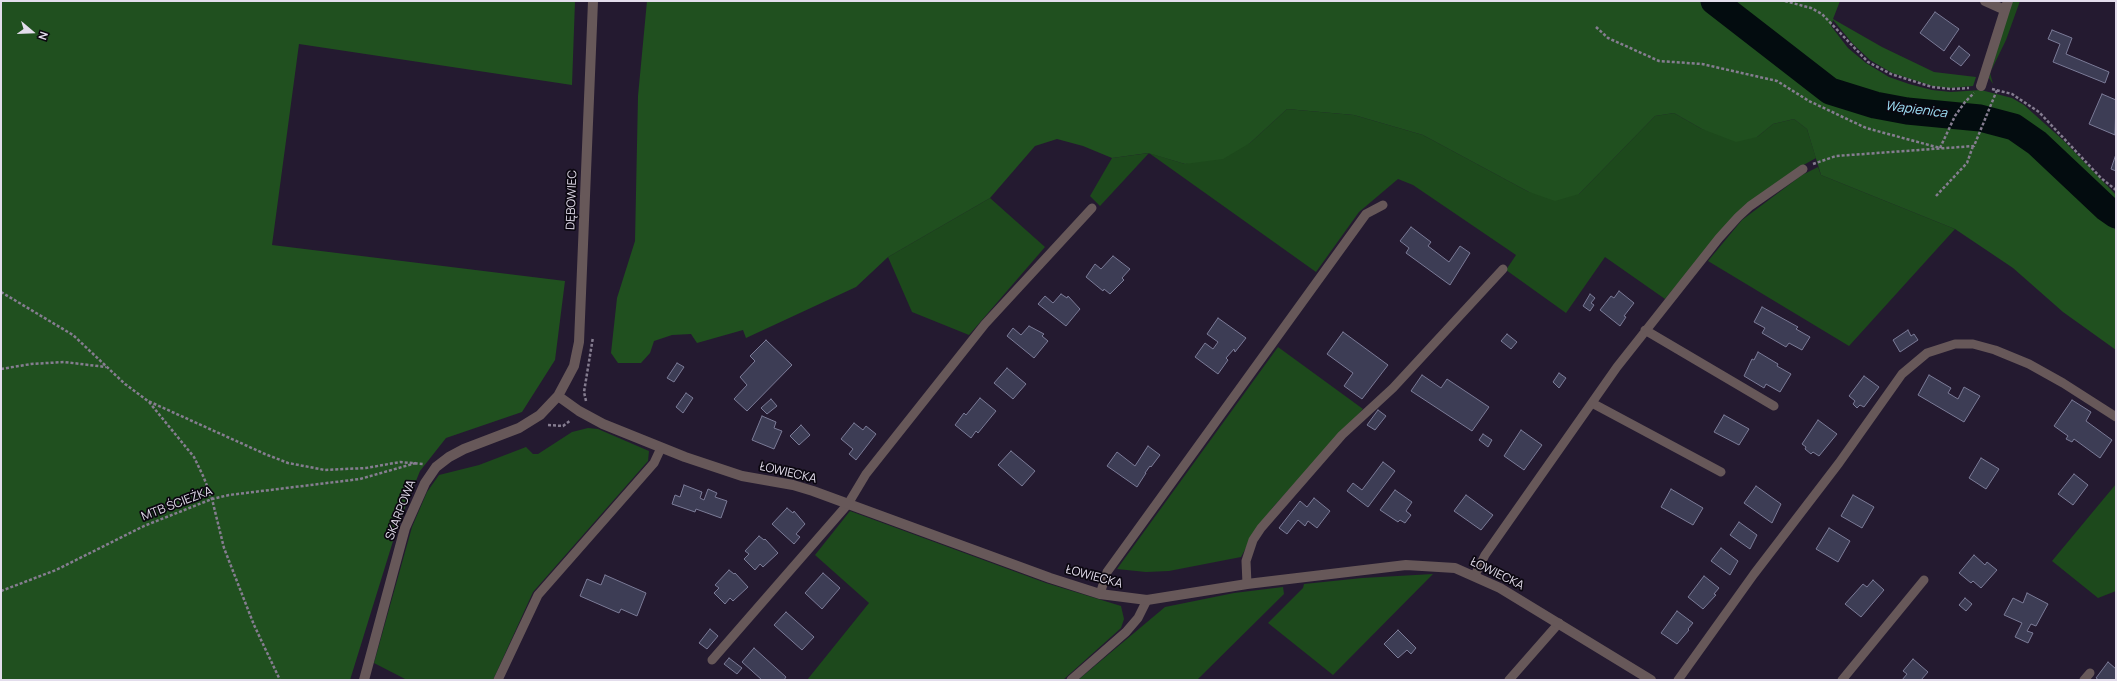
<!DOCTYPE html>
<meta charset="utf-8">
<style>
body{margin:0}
#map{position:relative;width:2117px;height:681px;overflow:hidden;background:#241a30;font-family:Manrope,sans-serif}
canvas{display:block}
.frame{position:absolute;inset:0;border:2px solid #e3ddec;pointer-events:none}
.north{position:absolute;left:12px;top:12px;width:40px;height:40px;-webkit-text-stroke:3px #0b0710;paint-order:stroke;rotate:109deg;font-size:11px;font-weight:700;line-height:16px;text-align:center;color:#e3ddec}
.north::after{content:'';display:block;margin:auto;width:14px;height:18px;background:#e3ddec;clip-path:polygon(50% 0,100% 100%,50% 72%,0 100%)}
</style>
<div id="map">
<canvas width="2117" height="681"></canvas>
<div class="frame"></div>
<div class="north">N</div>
</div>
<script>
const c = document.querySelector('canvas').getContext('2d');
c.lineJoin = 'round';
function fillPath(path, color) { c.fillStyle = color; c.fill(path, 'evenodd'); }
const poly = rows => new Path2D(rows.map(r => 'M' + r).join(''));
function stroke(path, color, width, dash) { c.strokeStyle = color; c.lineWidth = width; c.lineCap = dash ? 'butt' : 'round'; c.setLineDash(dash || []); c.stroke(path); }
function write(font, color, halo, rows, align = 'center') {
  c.font = font + ' Manrope,sans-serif'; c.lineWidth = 3.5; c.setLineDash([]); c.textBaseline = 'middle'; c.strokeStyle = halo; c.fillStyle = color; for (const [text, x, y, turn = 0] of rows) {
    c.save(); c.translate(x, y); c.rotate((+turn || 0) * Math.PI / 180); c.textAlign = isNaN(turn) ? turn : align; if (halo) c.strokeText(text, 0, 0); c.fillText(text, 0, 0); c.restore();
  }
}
fillPath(poly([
 [2011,1,2020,1,2006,40,1990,73,1993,84,1989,78],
 [1287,109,1354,115,1423,135,1529,192,1579,194,1655,116,1674,113,1702,129,1757,137,1773,124,1794,119,1807,129,1816,158,1800,167,1734,217,1665,299,1605,257,1566,313,1506,270,1516,255,1413,185,1398,179,1359,212,1316,272,1149,153,1100,206,1090,196,1112,158,1149,153,1185,164,1250,143],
 [1818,167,1821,175,1955,229,1849,346,1708,261,1742,220,1802,175],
 [990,198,1045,247,969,335,912,312,888,257],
 [1278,347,1363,409,1274,506,1258,526,1241,557,1169,571,1146,572,1117,569],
 [588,428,598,429,649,451,648,461,533,592,493,680,407,680,374,663,412,527,427,492,439,475,479,465,526,447,533,454,538,454,572,432],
 [2116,484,2116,591,2098,598,2052,561],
 [850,511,1046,583,1121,606,1124,619,1121,628,1063,680,807,680,869,603,815,555],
 [1433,574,1333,675,1268,623,1303,588,1304,584,1362,578],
 [1283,587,1284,594,1197,680,1078,680,1165,607,1234,593]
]), '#1d491c');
fillPath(poly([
 [1,1,575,1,572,85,299,44,272,245,565,281,555,360,522,412,446,438,420,471,398,525,350,680,1,680],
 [647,1,1700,1,1781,62,1816,92,1835,102,1905,119,1986,128,2005,133,2031,149,2081,201,2116,230,2116,350,2063,312,2013,268,1955,229,1821,175,1807,129,1794,119,1773,124,1757,137,1736,142,1702,129,1674,113,1655,116,1579,194,1555,201,1529,192,1423,135,1354,115,1287,109,1250,143,1223,159,1185,164,1148,153,1112,158,1083,146,1057,139,1035,146,990,198,888,257,856,287,746,338,743,330,697,343,691,334,672,335,654,341,650,353,641,363,618,363,611,353,617,298,635,241,638,96],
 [1726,1,1840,1,1833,19,1882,47,1934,72,1976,77,1973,86,1950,88,1932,86,1892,73,1870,60,1853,44,1833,20,1831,26,1848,48,1866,63,1889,77,1909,84,1932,90,1951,92,1981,90,2012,98,2024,105,2064,141,2116,195,2116,205,2041,136,2009,116,1994,112,1906,104,1844,88,1826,78,1795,52]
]), '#20501f');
stroke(poly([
 [1714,1,1830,91,1875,105,1907,111,1980,118,2014,127,2037,143,2106,208,2116,215]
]), '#030c0f', 27);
const building = poly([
 [1935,12,1959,29,1944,51,1920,33,1935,12],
 [2052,30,2072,38,2066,54,2109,72,2105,83,2053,62,2060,44,2048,39,2052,30],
 [1959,46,1970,55,1961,66,1950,58,1959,46],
 [2102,94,2116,100,2115,135,2089,124,2102,94],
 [2116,154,2116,171,2111,169,2116,154],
 [1411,227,1431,242,1428,246,1449,262,1460,246,1470,253,1450,285,1406,253,1409,248,1400,241,1411,227],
 [1113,256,1130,269,1122,278,1124,280,1110,294,1104,289,1103,291,1086,277,1095,264,1101,269,1113,256],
 [1619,291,1634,303,1624,316,1626,317,1620,326,1600,310,1611,296,1614,298,1619,291],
 [1061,294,1067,298,1068,296,1080,309,1066,326,1038,304,1045,296,1053,303,1061,294],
 [1590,294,1595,298,1591,303,1594,305,1590,311,1583,306,1590,294],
 [1762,307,1798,327,1796,329,1810,337,1802,350,1789,343,1786,347,1762,333,1765,328,1754,322,1762,307],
 [1218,318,1246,338,1235,352,1234,349,1226,358,1228,360,1218,374,1195,357,1205,343,1213,349,1218,342,1207,334,1218,318],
 [1029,326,1044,334,1042,336,1048,341,1034,358,1007,336,1013,328,1021,335,1029,326],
 [1908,330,1911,336,1914,334,1918,340,1900,352,1893,340,1908,330],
 [1343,332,1388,365,1362,399,1344,386,1353,373,1327,354,1343,332],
 [1507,334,1517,342,1511,349,1501,341,1507,334],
 [766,340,792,365,747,411,734,399,747,385,740,377,755,361,750,356,766,340],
 [1758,352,1778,364,1777,366,1791,374,1780,392,1766,384,1764,388,1744,376,1752,359,1754,360,1758,352],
 [677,363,684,367,674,382,667,378,677,363],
 [1007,368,1026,384,1013,399,994,383,1007,368],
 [1559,373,1566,378,1559,388,1553,382,1559,373],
 [1422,375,1441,388,1447,379,1489,407,1472,431,1411,391,1422,375],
 [1929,375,1951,388,1948,393,1958,399,1964,387,1980,396,1964,422,1918,395,1929,375],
 [1864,376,1879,387,1864,407,1860,405,1857,408,1853,404,1855,401,1849,396,1864,376],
 [686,393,693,398,683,413,676,407,686,393],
 [980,398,996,411,978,433,976,431,971,438,955,425,964,413,966,415,980,398],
 [771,399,777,406,767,414,761,408,771,399],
 [2072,400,2091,412,2086,421,2112,440,2100,458,2074,439,2072,442,2066,439,2068,436,2054,426,2072,400],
 [1378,410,1386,416,1375,430,1367,425,1378,410],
 [1724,415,1749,429,1739,445,1714,432,1724,415],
 [762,416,776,422,774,428,782,431,774,449,752,440,762,416],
 [1818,420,1837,434,1819,456,1813,452,1811,454,1805,449,1806,447,1802,444,1818,420],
 [854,423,863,430,866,426,876,434,856,460,849,454,853,449,841,439,854,423],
 [801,425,810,435,799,445,790,436,801,425],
 [1521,430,1542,445,1524,470,1504,456,1521,430],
 [1483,434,1492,440,1488,447,1479,440,1483,434],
 [1148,446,1160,455,1151,467,1150,466,1145,473,1146,473,1137,487,1107,466,1117,452,1135,466,1148,446],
 [1011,451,1035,471,1022,486,998,465,1011,451],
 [1981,458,1999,469,1986,489,1969,478,1981,458],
 [1383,462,1395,471,1368,507,1347,491,1353,483,1362,490,1383,462],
 [2074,474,2088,485,2073,505,2058,494,2074,474],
 [684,485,702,492,700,498,704,500,708,489,717,493,715,497,727,501,721,518,696,509,695,512,672,504,675,495,680,497,684,485],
 [1756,486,1781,504,1772,523,1744,503,1756,486],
 [1671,489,1703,508,1693,525,1661,507,1671,489],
 [1395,490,1412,502,1406,511,1411,515,1405,523,1400,520,1398,522,1380,510,1395,490],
 [1466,495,1493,515,1481,530,1454,511,1466,495],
 [1853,495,1874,507,1862,528,1841,516,1853,495],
 [1314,498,1330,511,1317,528,1308,521,1305,526,1298,520,1287,534,1279,528,1300,501,1307,507,1314,498],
 [787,508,793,513,794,511,805,524,796,534,800,537,794,544,772,524,787,508],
 [1739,522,1757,535,1750,549,1730,535,1739,522],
 [1829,528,1850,541,1838,562,1816,549,1829,528],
 [759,536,764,540,765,539,778,553,763,567,760,564,755,570,744,559,749,554,745,551,759,536],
 [1721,548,1738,561,1730,575,1711,561,1721,548],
 [1974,555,1985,565,1987,562,1997,570,1981,588,1973,581,1971,583,1959,573,1974,555],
 [729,570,734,574,735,573,748,587,733,601,730,598,725,604,714,593,719,588,715,585,729,570],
 [823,573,840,588,822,609,805,593,823,573],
 [605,575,646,593,637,616,621,609,619,613,580,596,587,579,601,585,605,575],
 [1704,576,1719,588,1714,594,1716,595,1703,609,1688,597,1704,576],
 [1873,580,1884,590,1861,617,1845,604,1863,584,1867,587,1873,580],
 [2027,593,2048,604,2036,626,2031,624,2027,631,2033,633,2028,643,2015,637,2022,623,2004,615,2013,598,2023,603,2027,593],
 [1965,598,1972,604,1966,611,1959,605,1965,598],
 [1677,611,1693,623,1688,629,1689,630,1677,644,1661,633,1677,611],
 [786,612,814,637,802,650,774,625,786,612],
 [710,629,718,636,707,649,699,643,710,629],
 [1398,630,1416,648,1411,654,1407,650,1398,658,1384,644,1398,630],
 [754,648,786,677,784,680,762,680,742,662,754,648],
 [729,658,742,668,737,674,724,664,729,658],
 [1913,659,1928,672,1921,680,1902,680,1907,674,1903,671,1913,659],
 [2108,662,2116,669,2116,680,2099,680,2096,678,2108,662]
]);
fillPath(building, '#3d3d55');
stroke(building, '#7b7b97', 1);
stroke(poly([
 [1785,1,1811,8,1822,14,1868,62,1891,74,1932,87,1951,89,1969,88],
 [1596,27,1608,38,1659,61,1702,64,1777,81,1809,101,1866,128,1940,148],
 [1992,89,2012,94,2039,112,2101,178,2116,190],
 [1940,148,1955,116,1965,102,1974,93],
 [1813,164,1836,156,1974,146,1997,90],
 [1936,196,1967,163,1973,146],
 [1,292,73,335,125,384,148,401,265,454,288,463,325,470,366,468,400,462,423,464],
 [1,369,31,364,64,362,106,367],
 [586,401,584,392,593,337],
 [149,402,194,457,204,478,212,499,224,548,254,625,280,680],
 [548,425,563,426,571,420],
 [1,591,56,570,144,526,212,499,229,495,360,479,416,463]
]), '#857d90', 2.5, [3, 2]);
stroke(poly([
 [1645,330,1774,406],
 [1592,403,1721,472],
 [1475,575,1485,555,1617,367,1719,238,1738,217,1750,206,1803,169],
 [1247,584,1246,561,1253,540,1261,528,1342,435,1393,388,1503,269],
 [1100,594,1107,572,1366,214,1383,205],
 [712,660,848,504,866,474,985,324,1092,208],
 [498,680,538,595,654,463,661,448],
 [1071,680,1126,632,1138,618,1147,600],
 [1509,680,1559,623],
 [1678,680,1754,574,1839,463,1902,374,1927,353,1955,344,1973,344,1995,350,2029,364,2063,383,2116,417],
 [1842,680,1924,580],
 [2084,680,2090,673]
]), '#675859', 9);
stroke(poly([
 [1985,1,2005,10,2008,1],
 [1981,86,2005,10],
 [558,396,579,411,603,424,685,457,742,476,793,485,813,491,1050,578,1100,594,1147,600,1247,584,1406,565,1455,568,1500,588,1651,680],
 [364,680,405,528,425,483,436,467,449,457,464,449,519,428,540,415,558,396,574,366,579,342,593,1]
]), '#675859', 10);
write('12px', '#e3ddec', '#0b0710', [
 ["DĘBOWIEC",572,200,-88],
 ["ŁOWIECKA",788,473,13],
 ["MTB ŚCIEŻKA",177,504,-21],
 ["SKARPOWA",401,510,-69],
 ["ŁOWIECKA",1497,574,26],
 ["ŁOWIECKA",1094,577,15]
]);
write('italic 13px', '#9fe2f8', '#0b0710', [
 ["Wapienica",1916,110,7]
]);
</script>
